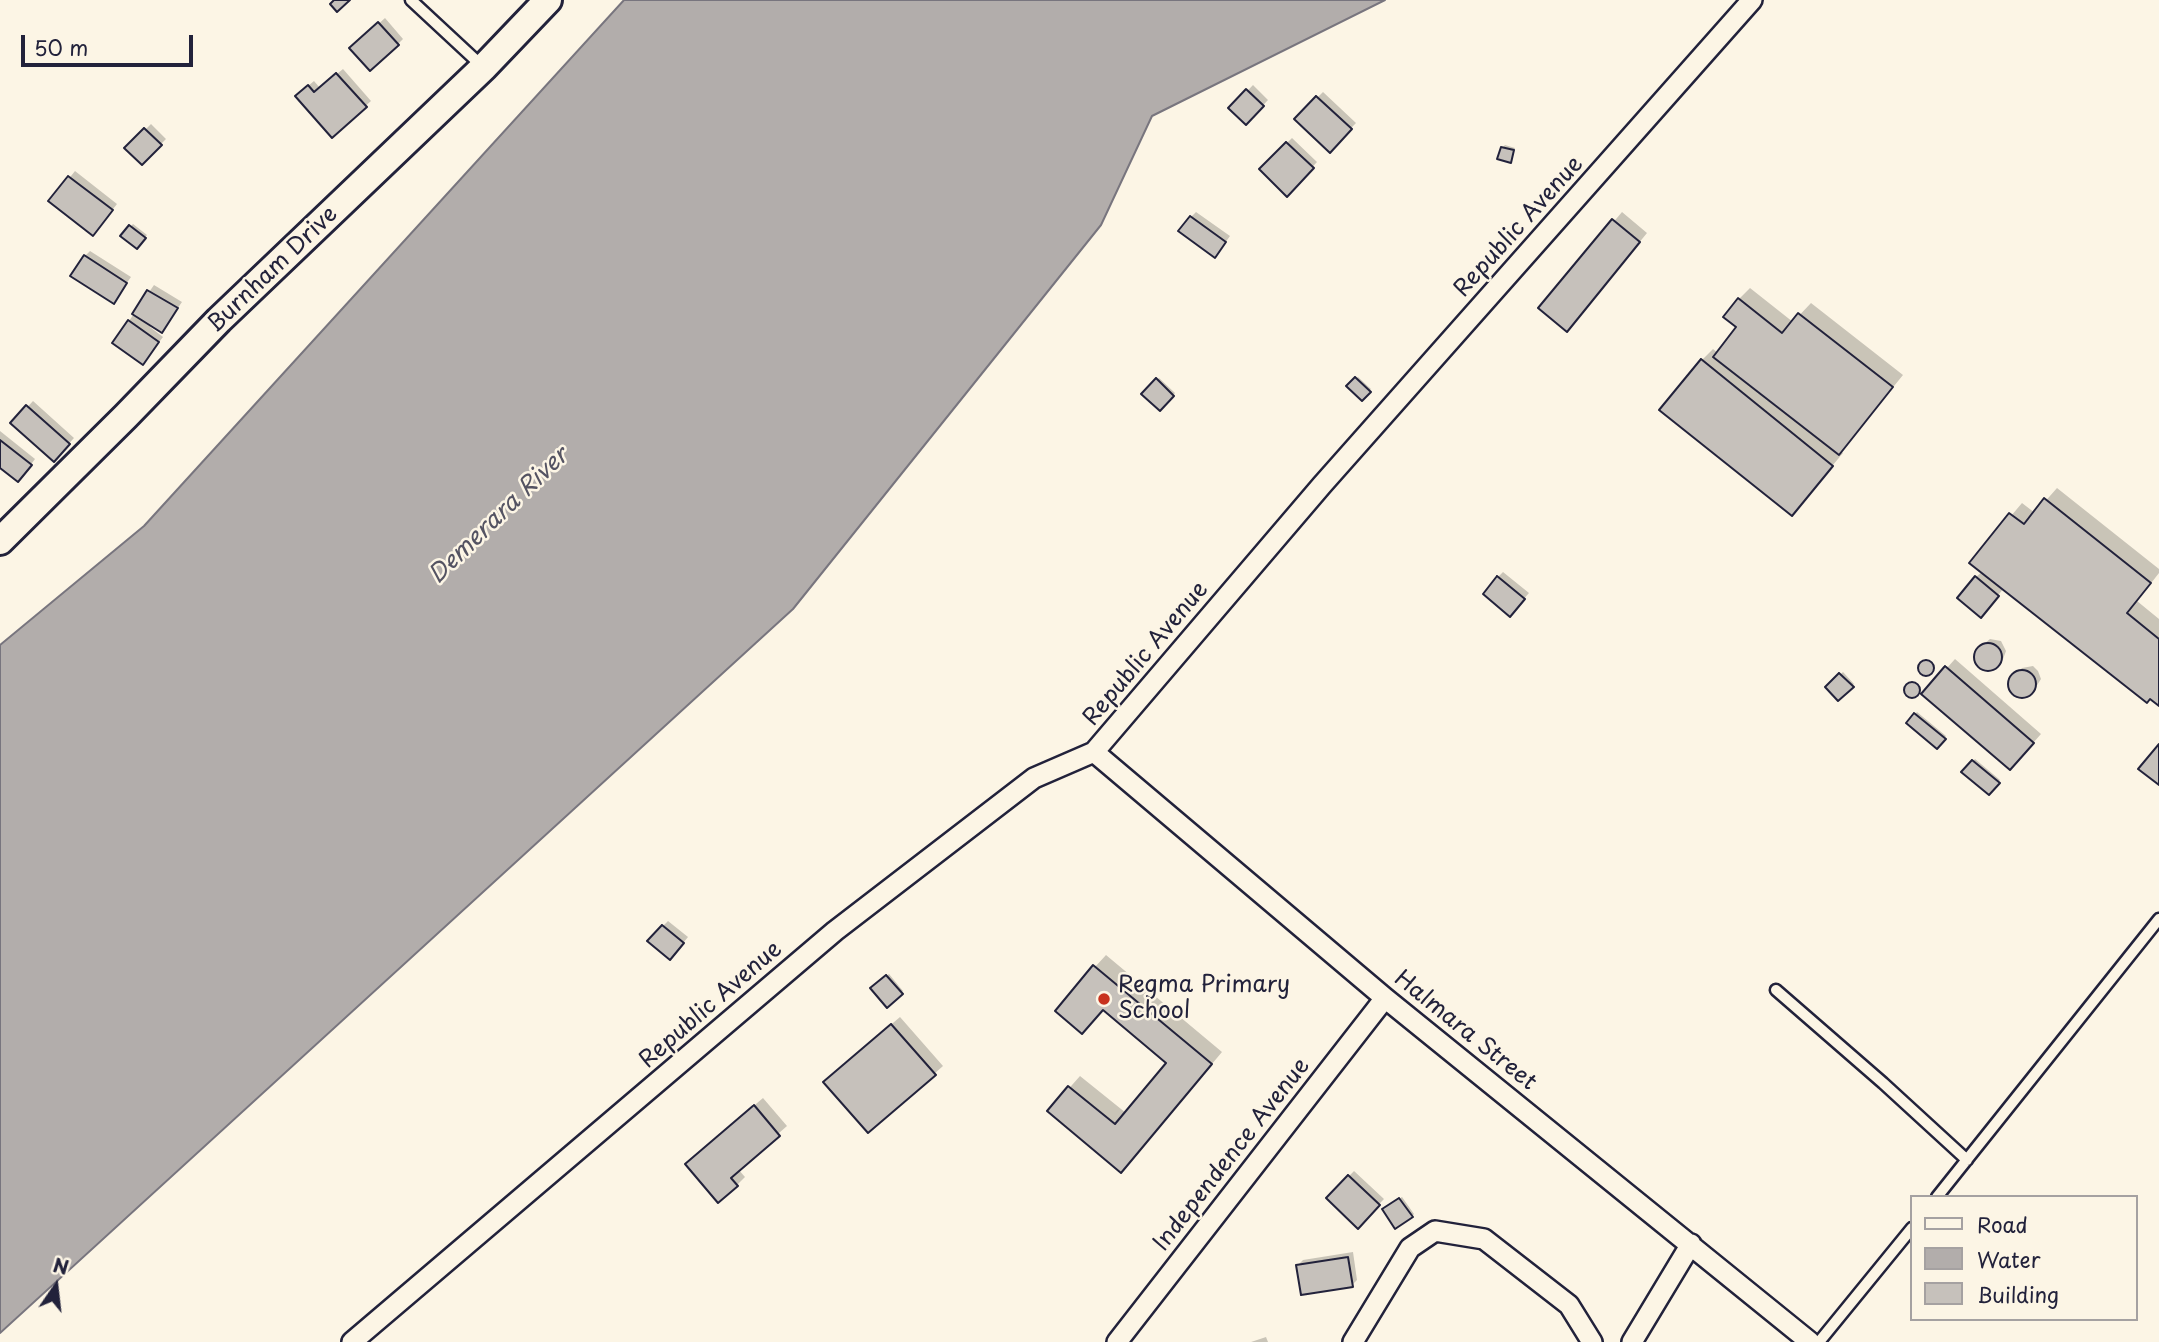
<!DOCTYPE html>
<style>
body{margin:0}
#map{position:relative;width:2159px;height:1342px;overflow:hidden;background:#fcf5e5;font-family:"Playpen Sans",sans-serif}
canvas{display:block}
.legend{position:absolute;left:1910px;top:1195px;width:228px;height:126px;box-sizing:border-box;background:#fcf5e5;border:2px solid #a5a1a1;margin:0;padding:9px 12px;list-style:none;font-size:21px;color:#22223b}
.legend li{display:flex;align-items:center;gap:14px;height:35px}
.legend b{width:35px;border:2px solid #a5a1a1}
.north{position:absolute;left:21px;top:1251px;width:70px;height:70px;-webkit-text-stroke:5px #fcf5e5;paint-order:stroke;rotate:14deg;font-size:19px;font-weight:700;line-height:28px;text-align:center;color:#22223b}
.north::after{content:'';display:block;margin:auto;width:24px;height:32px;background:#22223b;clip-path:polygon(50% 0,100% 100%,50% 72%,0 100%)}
.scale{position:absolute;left:21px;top:35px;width:172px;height:32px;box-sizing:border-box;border:4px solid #22223b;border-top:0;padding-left:9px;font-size:21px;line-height:24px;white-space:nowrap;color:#22223b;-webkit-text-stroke:5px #fcf5e5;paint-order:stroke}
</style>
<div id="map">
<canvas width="2159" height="1342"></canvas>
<ul class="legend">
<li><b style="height:9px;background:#fcf5e5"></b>Road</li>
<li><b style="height:19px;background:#b2adab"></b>Water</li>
<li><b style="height:19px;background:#c6c1bb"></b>Building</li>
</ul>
<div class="north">N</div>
<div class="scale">50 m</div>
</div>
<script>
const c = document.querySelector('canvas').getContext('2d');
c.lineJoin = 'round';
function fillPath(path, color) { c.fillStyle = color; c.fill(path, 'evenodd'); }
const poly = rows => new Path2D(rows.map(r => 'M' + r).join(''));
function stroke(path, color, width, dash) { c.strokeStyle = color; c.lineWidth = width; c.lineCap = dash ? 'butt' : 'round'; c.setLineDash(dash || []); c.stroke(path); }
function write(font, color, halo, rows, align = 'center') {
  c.font = font + ' "Playpen Sans",sans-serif'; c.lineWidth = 5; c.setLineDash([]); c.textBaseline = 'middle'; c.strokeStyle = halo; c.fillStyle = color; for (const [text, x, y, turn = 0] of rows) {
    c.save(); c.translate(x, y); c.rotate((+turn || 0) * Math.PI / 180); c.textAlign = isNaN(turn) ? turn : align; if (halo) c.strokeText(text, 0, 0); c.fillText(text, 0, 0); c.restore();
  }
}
const water = poly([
 [624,0,1385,0,1152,116,1101,225,793,609,0,1333,0,645,144,526,624,0]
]);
fillPath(water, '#b2adab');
stroke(water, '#78757e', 2);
fillPath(poly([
 [385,18,403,39,398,44,352,48],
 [343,69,371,101,332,136,302,91,314,81,320,88],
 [1253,85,1268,100,1246,123,1231,108],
 [1323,92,1356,123,1329,151,1296,119],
 [151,124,166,139,142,163,127,148],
 [1292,138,1317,162,1287,194,1261,169],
 [1505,145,1515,148,1510,161,1503,147],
 [75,171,117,204,98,228,51,201],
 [1196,212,1230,236,1220,250,1191,217],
 [1622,212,1647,233,1575,321,1541,308],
 [133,224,147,235,137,247,123,235],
 [90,251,131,277,114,301,85,256],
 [154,285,182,302,162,331,152,325,150,327,163,337,143,363,129,321],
 [1750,288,1793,322,1811,303,1903,375,1841,451,1843,453,1792,514,1702,360,1713,349,1718,353,1738,327,1739,299],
 [1358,377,1371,389,1362,398,1349,386],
 [1159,378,1175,393,1160,409,1144,394],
 [33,401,74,438,54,460,13,423],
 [0,431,35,459,23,475,0,466],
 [2057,488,2159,569,2159,573,2137,601,2159,619,2159,703,2004,588,1986,610,1976,577,1983,571,1972,562,2022,503,2035,513],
 [1503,572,1529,593,1515,609,1498,577],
 [1990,639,2001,641,2006,651,2003,659,1990,669,1978,665,1975,657,1978,649],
 [1955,659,2041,734,2018,760,1947,668],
 '1920 667a7 7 0 1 1 14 0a7 7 0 1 1-14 0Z',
 [2033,666,2038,671,2041,679,2034,690,2028,695,2020,696,2012,692,2011,680,2022,668],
 [1843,672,1854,684,1838,699,1827,687],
 '1906 689a7 7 0 1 1 14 0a7 7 0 1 1-14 0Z',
 [1917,712,1946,736,1937,747,1908,723],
 [1975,759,2000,780,1989,793,1964,772],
 [668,921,688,937,675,953,663,926],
 [1106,955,1222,1052,1132,1159,1049,1111,1080,1076,1126,1113,1169,1062,1095,967],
 [889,974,903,991,887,1005,873,988],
 [900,1017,943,1066,934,1074,834,1073],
 [763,1098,787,1126,738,1169,745,1177,737,1185,695,1156],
 [1354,1171,1384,1199,1358,1226,1328,1198],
 [1402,1197,1414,1214,1412,1216,1386,1208],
 [1353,1252,1357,1280,1352,1285,1298,1265,1303,1260],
 [1266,1337,1268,1342,1251,1342]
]), '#0003');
const building = poly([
 [334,0,350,0,337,12,330,4,334,0],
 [378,22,399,45,370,71,349,48,378,22],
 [336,73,367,107,332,138,295,96,308,85,314,92,336,73],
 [1246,89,1264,106,1246,125,1228,108,1246,89],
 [1316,96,1352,129,1330,153,1294,119,1316,96],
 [144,128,162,145,142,165,124,148,144,128],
 [1286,142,1314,168,1287,197,1259,169,1286,142],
 [1501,147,1514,150,1511,163,1497,159,1501,147],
 [68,176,113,210,93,236,48,201,68,176],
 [1190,216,1226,242,1215,258,1178,231,1190,216],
 [1612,219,1640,242,1567,332,1538,308,1612,219],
 [129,225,146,238,137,249,120,236,129,225],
 [84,255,127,283,114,304,70,276,84,255],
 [147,290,178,308,162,333,132,314,147,290],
 [1738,298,1782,333,1798,313,1893,387,1839,455,1713,357,1736,327,1723,317,1738,298],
 [128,320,159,342,143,365,112,343,128,320],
 [1701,359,1833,466,1792,516,1659,410,1701,359],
 [1355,377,1371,392,1362,401,1346,386,1355,377],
 [1156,378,1174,396,1160,411,1141,394,1156,378],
 [26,405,70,444,54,462,10,423,26,405],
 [0,440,32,465,18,482,0,468,0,440],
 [2044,498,2151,583,2127,613,2159,639,2159,706,2150,699,2147,703,1969,563,2009,513,2024,524,2044,498],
 [1497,576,1525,599,1510,617,1483,594,1497,576],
 [1975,576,1999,596,1981,618,1957,598,1975,576],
 '1974 657a14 14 0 1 1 28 0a14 14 0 1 1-28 0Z',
 '1918 668a8 8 0 1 1 16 0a8 8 0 1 1-16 0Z',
 [1945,666,2034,743,2010,770,1921,694,1945,666],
 '2008 684a14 14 0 1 1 28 0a14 14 0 1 1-28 0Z',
 [1839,673,1854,687,1838,701,1825,687,1839,673],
 '1904 690a8 8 0 1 1 16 0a8 8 0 1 1-16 0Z',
 [1914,713,1946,739,1937,749,1906,723,1914,713],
 [2159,744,2159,785,2138,769,2159,744],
 [1972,760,2000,783,1989,795,1961,772,1972,760],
 [662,925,684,943,670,960,647,941,662,925],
 [1093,965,1212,1064,1121,1173,1047,1111,1068,1086,1115,1124,1166,1063,1103,1010,1082,1034,1055,1011,1093,965],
 [886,975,903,994,887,1008,870,988,886,975],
 [891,1024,936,1075,868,1133,823,1082,891,1024],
 [754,1105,780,1136,731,1178,738,1186,718,1203,685,1164,754,1105],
 [1348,1175,1380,1205,1358,1229,1326,1198,1348,1175],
 [1399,1198,1413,1217,1395,1229,1382,1209,1399,1198],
 [1348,1257,1353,1287,1301,1295,1296,1265,1348,1257]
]);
fillPath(building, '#c6c1bb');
stroke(building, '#22223b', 2);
const lane = poly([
 [411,0,482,66],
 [1776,990,1883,1083,1967,1160],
 [1937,1197,2159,919],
 [1819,1342,1912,1228]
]);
const street = poly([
 [1094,752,1385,998,1810,1342],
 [352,1342,835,931,1034,778,1094,752,1322,485,1752,0],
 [1117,1342,1385,998],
 [1353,1342,1410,1248,1435,1231,1484,1239,1569,1305,1592,1342],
 [1632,1342,1691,1244]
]);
const secondary = poly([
 [0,541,126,416,219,320,484,67,548,0]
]);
stroke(lane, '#22223b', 15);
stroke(street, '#22223b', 24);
stroke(secondary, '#22223b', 32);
stroke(lane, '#fcf5e5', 10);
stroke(street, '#fcf5e5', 19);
stroke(secondary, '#fcf5e5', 26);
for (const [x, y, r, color] of [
 [1104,999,7,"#c8321e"]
]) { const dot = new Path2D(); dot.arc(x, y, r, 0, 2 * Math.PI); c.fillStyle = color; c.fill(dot); stroke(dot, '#fcf5e5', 2.5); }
write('23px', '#22223b', '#fcf5e5', [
 ["Republic Avenue",1519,227,-48],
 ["Burnham Drive",273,270,-44],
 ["Republic Avenue",1146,654,-50],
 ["Republic Avenue",711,1005,-41],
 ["Halmara Street",1465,1031,39],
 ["Independence Avenue",1232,1155,-52]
]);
write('23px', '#22223b', '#fcf5e5', [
 ["Regma Primary",1118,986],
 ["School",1118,1012]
], 'left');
write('italic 24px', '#545362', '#fcf5e5', [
 ["Demerara River",499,516,-44]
]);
</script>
